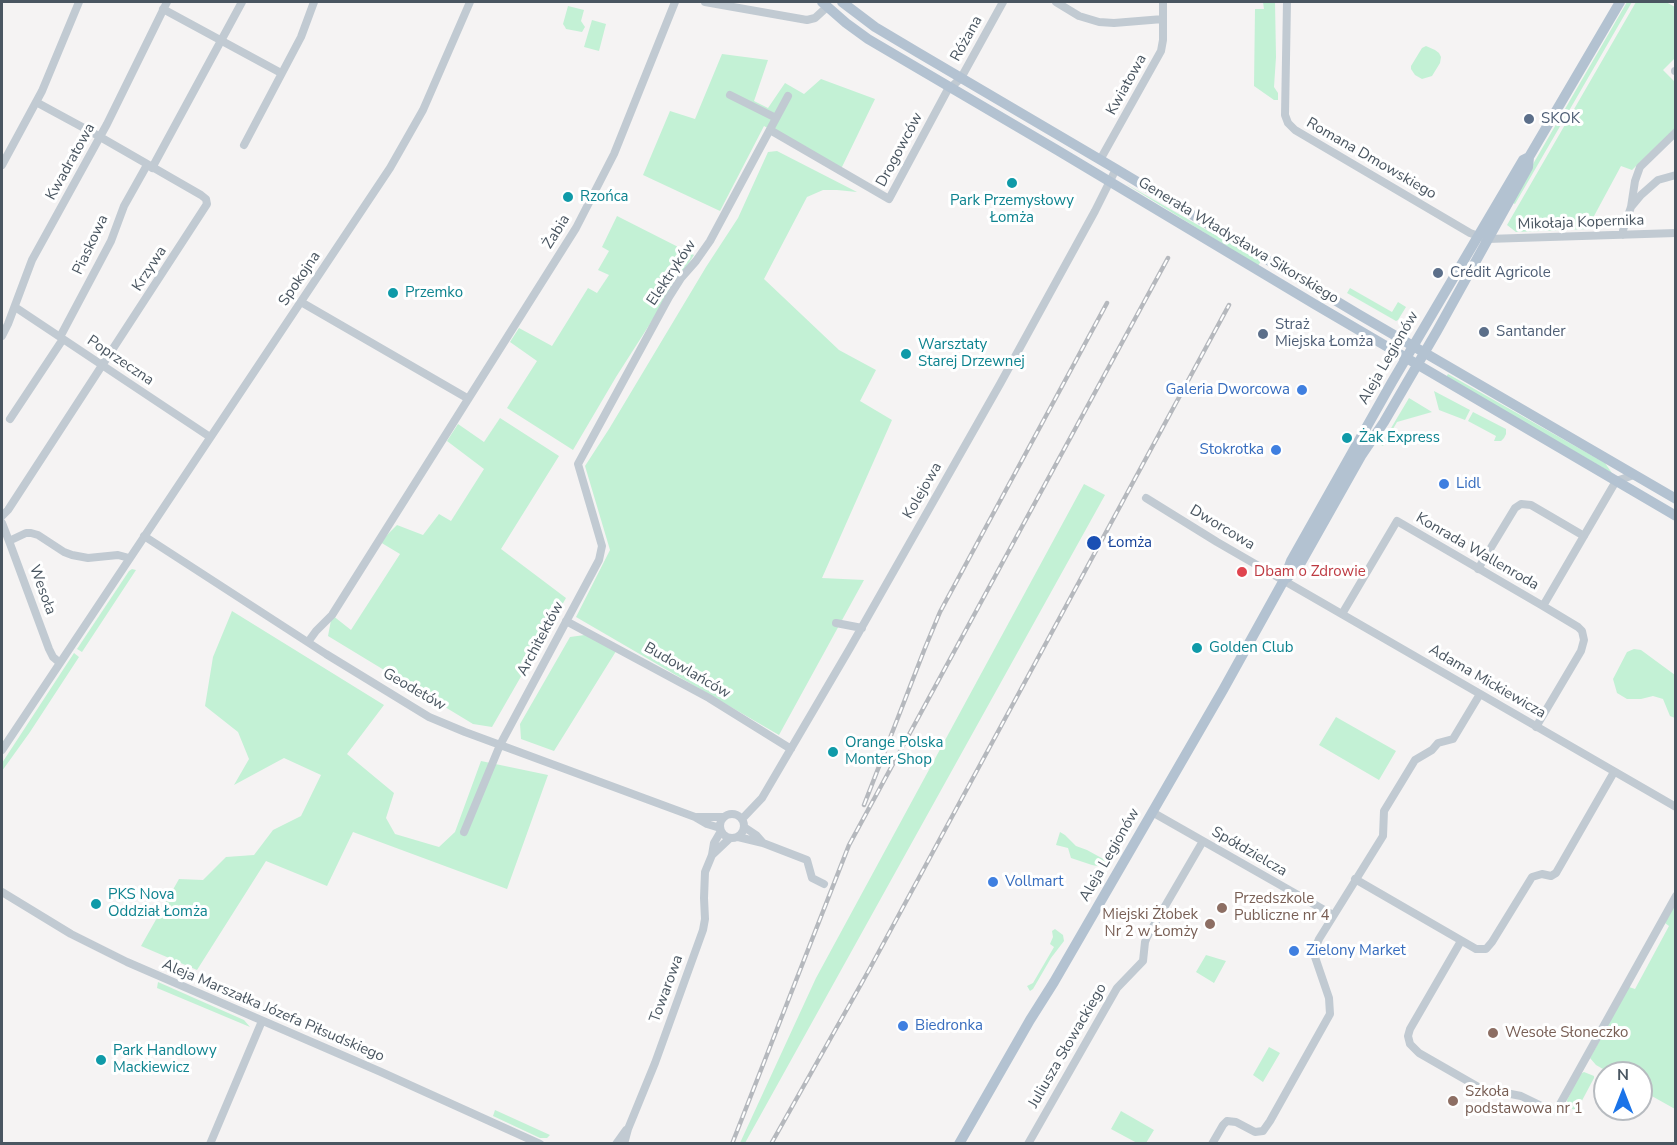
<!DOCTYPE html>
<meta charset="utf-8">
<style>
body{margin:0}
#map{position:relative;width:1677px;height:1145px;overflow:hidden;background:#f5f3f3;font-family:"Nunito Sans",sans-serif}
canvas{display:block}
.frame{position:absolute;inset:0;border:3px solid #4a5661;pointer-events:none}
.north{position:absolute;left:1593px;top:1061px;width:60px;height:60px;box-sizing:border-box;background:#fff;border:2px solid #b7bbc0;border-radius:50%;rotate:0deg;font-size:16px;font-weight:700;line-height:24px;text-align:center;color:#4a5661}
.north::after{content:'';display:block;margin:auto;width:21px;height:27px;background:#1a73e8;clip-path:polygon(50% 0,100% 100%,50% 72%,0 100%)}
</style>
<div id="map">
<canvas width="1677" height="1145"></canvas>
<div class="frame"></div>
<div class="north">N</div>
</div>
<script>
const c = document.querySelector('canvas').getContext('2d');
c.lineJoin = 'round';
function fillPath(path, color) { c.fillStyle = color; c.fill(path, 'evenodd'); }
const poly = rows => new Path2D(rows.map(r => 'M' + r).join(''));
function stroke(path, color, width, dash) { c.strokeStyle = color; c.lineWidth = width; c.lineCap = dash ? 'butt' : 'round'; c.setLineDash(dash || []); c.stroke(path); }
function write(font, color, halo, rows, align = 'center') {
  c.font = font + ' "Nunito Sans",sans-serif'; c.lineWidth = 6; c.setLineDash([]); c.textBaseline = 'middle'; c.strokeStyle = halo; c.fillStyle = color; for (const [text, x, y, turn = 0] of rows) {
    c.save(); c.translate(x, y); c.rotate((+turn || 0) * Math.PI / 180); c.textAlign = isNaN(turn) ? turn : align; if (halo) c.strokeText(text, 0, 0); c.fillText(text, 0, 0); c.restore();
  }
}
fillPath(poly([
 [1263,2,1275,2,1276,57,1274,87,1278,93,1278,100,1274,100,1254,86,1255,9,1264,9],
 [1627,2,1632,2,1515,204,1511,202],
 [1636,2,1666,2,1675,7,1675,58,1663,70,1675,82,1675,128,1632,170,1621,166,1587,229,1516,232,1507,225],
 [568,6,584,10,581,21,585,27,582,32,566,29,565,27,563,24],
 [592,20,606,24,599,51,584,47],
 [1426,46,1435,50,1439,53,1441,57,1440,63,1432,76,1422,79,1415,75,1411,69,1411,66,1422,48],
 [722,54,768,60,754,101,768,108,785,83,804,94,821,79,875,99,841,169,764,126,720,211,643,175,670,111,695,119],
 [777,151,857,192,837,190,823,190,807,197,764,279,839,350,876,370,860,401,892,420,822,578,864,580,779,735,576,617,610,550,585,466,609,429,706,267,738,218,768,152],
 [1126,184,1128,185,1261,261,1258,266],
 [617,216,694,255,616,377,573,450,507,408,537,361,510,342,519,328,552,346,588,288,597,293,609,275,598,270,609,251,602,247],
 [1350,288,1392,312,1398,302,1406,307,1398,320,1396,321,1347,293],
 [1448,374,1605,463,1612,473,1446,377],
 [1434,391,1470,410,1465,420,1439,410],
 [1409,398,1432,412,1397,422,1383,446,1381,445],
 [1473,412,1506,429,1506,434,1504,438,1501,441,1494,441,1496,436,1468,421],
 [500,418,559,456,501,549,566,598,492,727,473,724,328,636,332,615,351,630,400,554,380,542,397,525,423,535,439,514,451,521,484,469,447,441,458,424,484,442],
 [1084,484,1105,495,745,1143,740,1143,816,978],
 [132,569,136,570,82,652,77,649,129,571],
 [232,611,384,705,347,754,394,793,386,818,395,834,439,847,455,832,481,761,548,775,507,889,353,832,327,886,266,861,197,970,141,946,179,879,203,880,226,857,254,855,273,830,301,816,321,775,284,758,234,785,249,759,238,732,205,706,213,657],
 [592,634,618,648,554,751,521,739,520,724,570,637],
 [1634,649,1641,650,1675,675,1675,718,1670,716,1663,699,1653,696,1641,699,1627,699,1617,693,1613,679,1627,652],
 [74,653,79,657,30,732,2,771,2,763],
 [1336,717,1396,751,1379,780,1319,745],
 [1060,832,1065,835,1076,846,1087,850,1107,861,1107,864,1097,866,1092,865,1071,858,1068,848,1056,845],
 [1675,904,1675,1109,1641,1090,1641,1073,1610,1073,1596,1065,1590,1058,1629,987,1635,989,1669,926,1665,923],
 [1055,929,1063,935,1064,941,1051,958,1033,989,1030,991,1027,986,1033,983,1054,947,1050,944,1053,937,1052,931],
 [1206,955,1226,961,1214,983,1196,972],
 [158,982,244,1020,250,1027,157,988],
 [1269,1047,1280,1053,1263,1082,1253,1075],
 [1584,1072,1594,1076,1594,1078,1577,1110,1574,1110,1568,1106,1567,1100,1580,1074],
 [495,1110,550,1135,547,1138,540,1138,493,1116],
 [1121,1111,1154,1130,1146,1143,1137,1143,1111,1129]
]), '#c3f1d5');
stroke(poly([
 [705,2,807,20,815,18,827,7],
 [1056,2,1079,16,1099,22,1114,23,1163,19],
 [1287,2,1285,115,1288,123,1295,130,1470,233,1487,239,1676,233],
 [163,9,281,73],
 [1675,71,1676,71],
 [730,95,776,118],
 [770,130,889,199,947,91,961,78,1003,2],
 [244,145,301,37,314,2],
 [1100,160,1161,51,1163,40,1163,2],
 [2,165,42,91,79,2],
 [152,168,242,2],
 [1631,207,1635,181,1640,167,1676,132],
 [1623,235,1623,230,1631,207,1641,195,1658,180,1676,175],
 [301,302,467,398],
 [15,307,210,437],
 [2,336,8,324,32,260,107,124,167,2],
 [60,337,111,241,124,206,147,165],
 [10,419,63,339],
 [1146,498,1217,542,1676,807],
 [2,516,8,510,207,204,206,199,201,195,95,134,36,102],
 [2,523,9,541,49,649,53,657,60,663],
 [144,536,326,654,429,717,465,732,695,817,707,824,720,828],
 [9,541,26,533,31,533,38,535,64,552,72,555,88,558,118,555,129,558],
 [1478,569,1515,508,1521,504,1531,505,1584,536],
 [1342,614,1397,521,1543,606],
 [566,621,709,698,791,749],
 [836,623,862,628],
 [308,642,316,631,332,615,576,228,614,154,675,2],
 [1536,727,1581,651,1584,640,1582,631,1578,627,1543,606,1616,481,1634,475],
 [2,750,390,168,423,110,470,2],
 [1152,812,1333,915],
 '720 826a12 12 0 1 1 24 0a12 12 0 1 1-24 0Z',
 [697,817,724,817],
 [742,819,762,798,850,648,1000,384,1095,211,1116,169],
 [744,827,756,835,763,843],
 [464,832,500,745,599,560,602,546,578,464,669,297,681,278,696,261,710,241,788,96],
 [738,837,763,843,807,860,812,878,824,884],
 [712,855,730,838],
 [1355,879,1476,949,1486,949,1492,942,1532,877,1542,874,1551,876,1556,873,1614,772],
 [2,892,71,934,127,962,381,1072,540,1144],
 [1461,941,1410,1029,1408,1036,1410,1044,1419,1053,1480,1088,1521,1096,1552,1111,1559,1106,1676,896],
 [210,1144,262,1021],
 [616,1144,626,1130],
 [624,1144,628,1129,655,1063,703,930,705,919,704,898,705,872,712,855,714,843,721,831],
 [1028,1144,1117,988,1143,961,1145,942,1147,937,1203,841],
 [1212,1144,1223,1125,1227,1121,1236,1122,1255,1132,1263,1131,1270,1121,1330,1014,1329,998,1315,957,1317,944,1319,939,1383,836,1384,811,1415,760,1432,750,1438,743,1453,739,1480,694]
]), '#c1cad2', 8);
stroke(poly([
 [822,2,846,23,868,39,1057,150,1316,305,1676,516],
 [842,2,875,27,917,52,1116,169,1358,314,1676,499],
 [1287,578,1299,566,1361,456,1384,422,1437,331,1528,167,1529,157,1620,2],
 [959,1144,1030,1020,1054,982,1223,690,1284,580,1291,561,1392,382,1523,160,1529,157]
]), '#b3c2d1', 10);
const rail = poly([
 [864,805,925,648,940,612,1107,303],
 [732,1144,849,845,1168,258],
 [771,1144,869,970,1229,305]
]);
stroke(rail, '#b5b8bd', 4.5);
stroke(rail, '#fff', 2, [7]);
for (const [x, y, r, color] of [
 [1529,119,6,"#5c6f8a"],
 [1012,183,6,"#0f9aa8"],
 [568,197,6,"#0f9aa8"],
 [1438,273,6,"#5c6f8a"],
 [393,293,6,"#0f9aa8"],
 [1484,332,6,"#5c6f8a"],
 [1263,334,6,"#5c6f8a"],
 [906,354,6,"#0f9aa8"],
 [1302,390,6,"#3f7fe0"],
 [1347,438,6,"#0f9aa8"],
 [1276,450,6,"#3f7fe0"],
 [1444,484,6,"#3f7fe0"],
 [1094,543,8,"#1a4fb4"],
 [1242,572,6,"#e0444e"],
 [1197,648,6,"#0f9aa8"],
 [833,752,6,"#0f9aa8"],
 [993,882,6,"#3f7fe0"],
 [96,904,6,"#0f9aa8"],
 [1222,908,6,"#8d6e63"],
 [1210,924,6,"#8d6e63"],
 [1294,951,6,"#3f7fe0"],
 [903,1026,6,"#3f7fe0"],
 [1493,1033,6,"#8d6e63"],
 [101,1060,6,"#0f9aa8"],
 [1453,1101,6,"#8d6e63"]
]) { const dot = new Path2D(); dot.arc(x, y, r, 0, 2 * Math.PI); c.fillStyle = color; c.fill(dot); stroke(dot, '#fff', 2); }
write('15px', '#4a5661', '#fff', [
 ["Różana",967,39,-61],
 ["Kwiatowa",1127,85,-61],
 ["Drogowców",900,150,-62],
 ["Romana Dmowskiego",1371,159,30],
 ["Kwadratowa",71,162,-61],
 ["Mikołaja Kopernika",1581,223,-2],
 ["Żabia",557,232,-58],
 ["Generała Władysława Sikorskiego",1238,241,31],
 ["Piaskowa",91,245,-65],
 ["Krzywa",150,269,-57],
 ["Elektryków",672,273,-56],
 ["Spokojna",300,279,-56],
 ["Aleja Legionów",1389,358,-60],
 ["Poprzeczna",120,361,34],
 ["Kolejowa",923,491,-60],
 ["Dworcowa",1222,528,31],
 ["Konrada Wallenroda",1477,552,30],
 ["Wesoła",42,590,70],
 ["Architektów",541,639,-62],
 ["Budowlańców",687,671,30],
 ["Adama Mickiewicza",1487,682,30],
 ["Geodetów",414,690,30],
 ["Spółdzielcza",1249,852,30],
 ["Aleja Legionów",1110,855,-60],
 ["Towarowa",667,989,-70],
 ["Aleja Marszałka Józefa Piłsudskiego",273,1011,23],
 ["Juliusza Słowackiego",1068,1046,-60]
]);
write('15px', '#4e5e75', '#fff', [
 ["SKOK",1541,119],
 ["Crédit Agricole",1450,273],
 ["Straż",1275,325],
 ["Miejska Łomża",1275,342],
 ["Santander",1496,332]
], 'left');
write('15px', '#0d838f', '#fff', [
 ["Rzońca",580,197],
 ["Park Przemysłowy",1012,201,"center"],
 ["Łomża",1012,218,"center"],
 ["Przemko",405,293],
 ["Warsztaty",918,345],
 ["Starej Drzewnej",918,362],
 ["Żak Express",1359,438],
 ["Golden Club",1209,648],
 ["Orange Polska",845,743],
 ["Monter Shop",845,760],
 ["PKS Nova",108,895],
 ["Oddział Łomża",108,912],
 ["Park Handlowy",113,1051],
 ["Mackiewicz",113,1068]
], 'left');
write('15px', '#366cbe', '#fff', [
 ["Galeria Dworcowa",1290,390,"right"],
 ["Stokrotka",1264,450,"right"],
 ["Lidl",1456,484],
 ["Vollmart",1005,882],
 ["Zielony Market",1306,951],
 ["Biedronka",915,1026]
], 'left');
write('15px', '#164399', '#fff', [
 ["Łomża",1108,543]
], 'left');
write('15px', '#be3a42', '#fff', [
 ["Dbam o Zdrowie",1254,572]
], 'left');
write('15px', '#785e54', '#fff', [
 ["Przedszkole",1234,899],
 ["Publiczne nr 4",1234,916],
 ["Miejski Żłobek",1198,915,"right"],
 ["Nr 2 w Łomży",1198,932,"right"],
 ["Wesołe Słoneczko",1505,1033],
 ["Szkoła",1465,1092],
 ["podstawowa nr 1",1465,1109]
], 'left');
</script>
